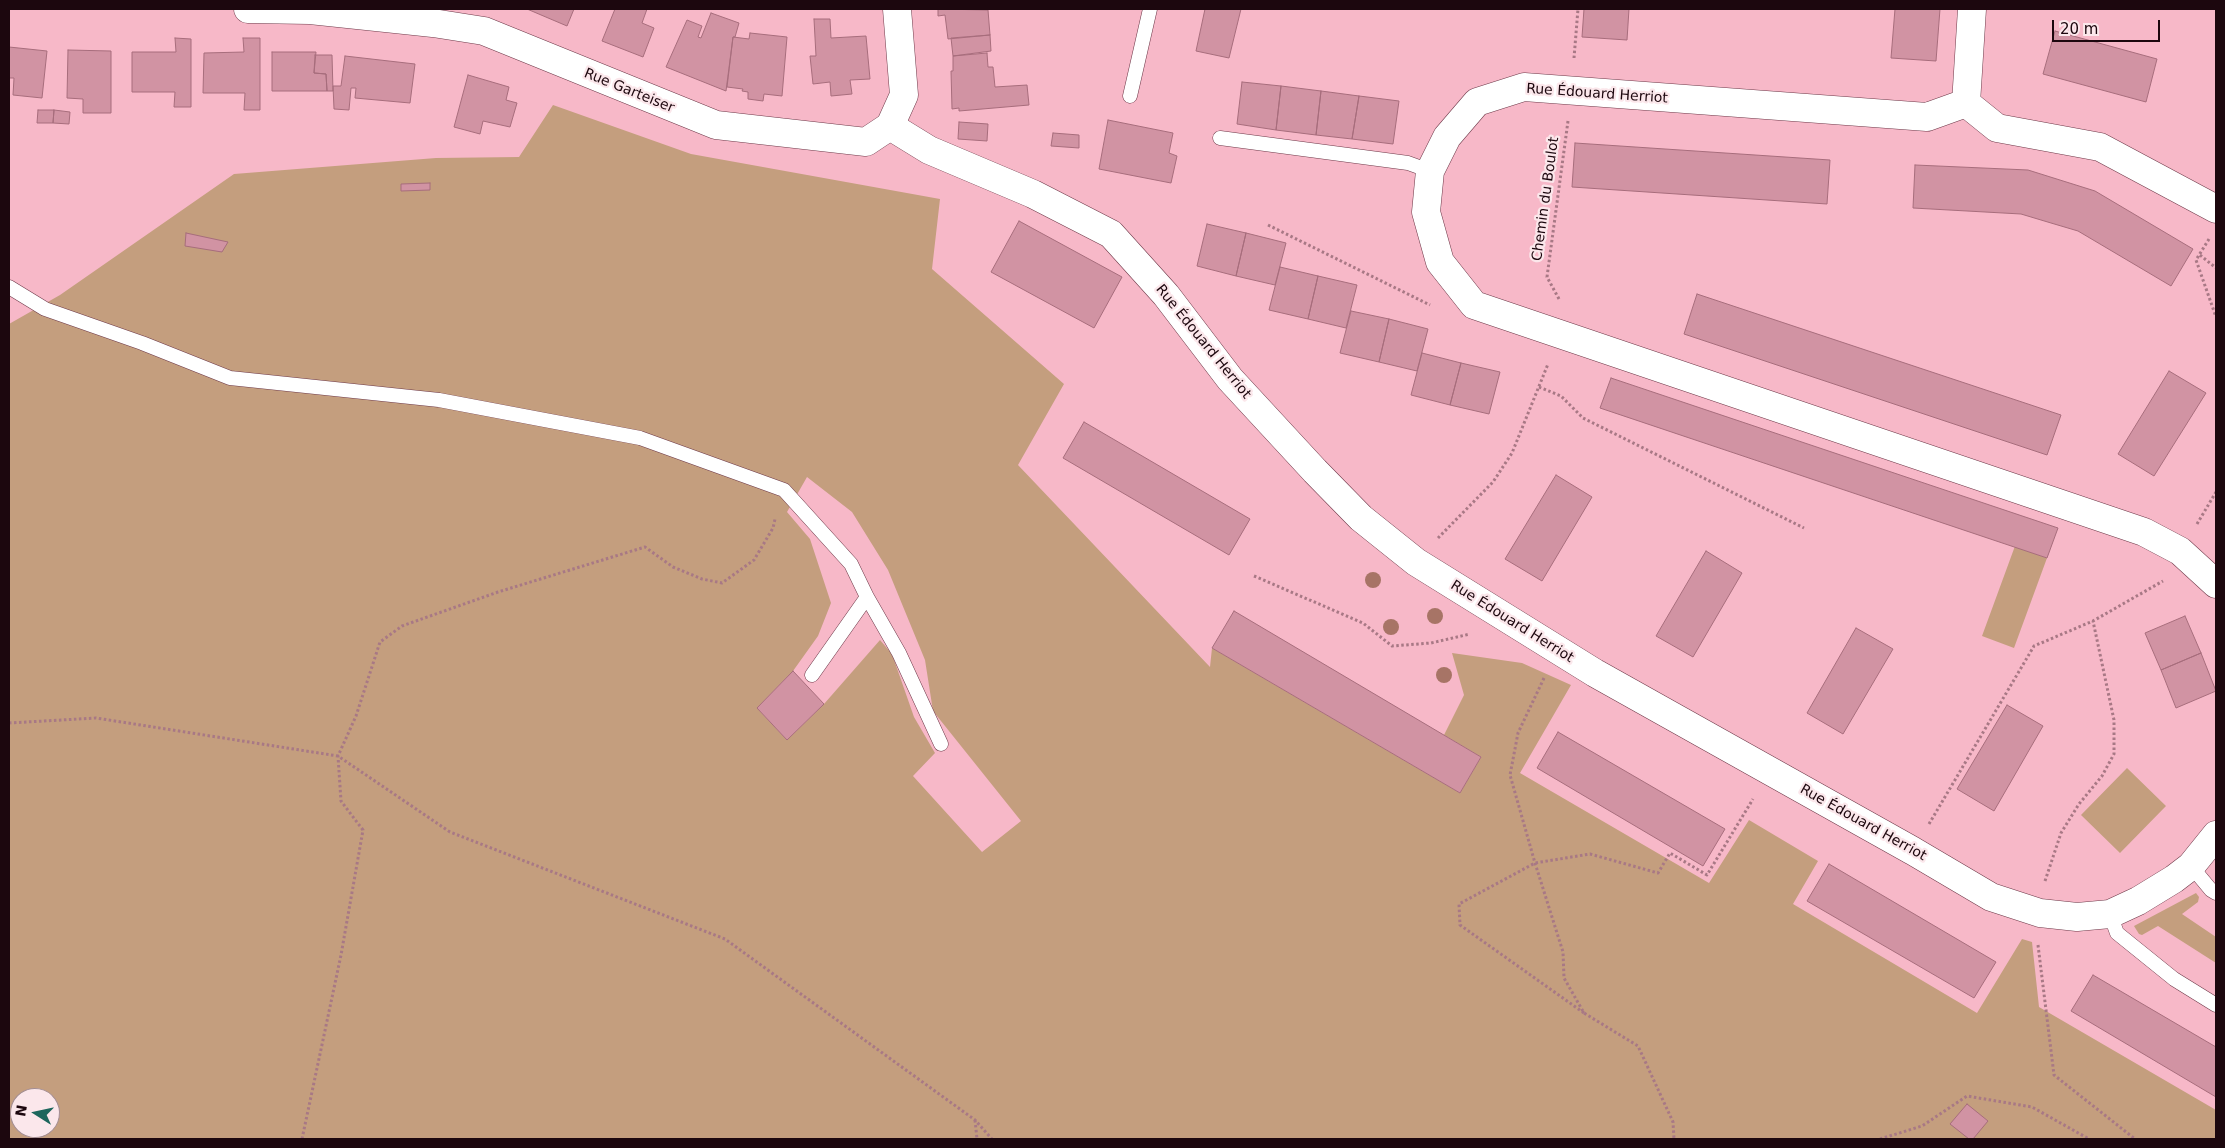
<!DOCTYPE html>
<meta charset="utf-8">
<style>
body{margin:0}
#map{position:relative;width:2225px;height:1148px;overflow:hidden;background:#f7b8c8;font-family:"DejaVu Sans",sans-serif}
canvas{display:block}
.frame{position:absolute;inset:0;border:10px solid #1c070e;pointer-events:none}
.north{position:absolute;left:10px;top:1088px;width:50px;height:50px;box-sizing:border-box;background:#fbe7eb;border:1px solid #a28d93;border-radius:50%;rotate:280deg;font-size:14px;font-weight:700;line-height:20px;text-align:center;color:#1c070e}
.north::after{content:'';display:block;margin:auto;width:18px;height:22px;background:#1d665c;clip-path:polygon(50% 0,100% 100%,50% 72%,0 100%)}
.scale{position:absolute;left:2052px;top:20px;width:108px;height:22px;box-sizing:border-box;border:2px solid #1c070e;border-top:0;padding-left:6px;font-size:15px;line-height:18px;white-space:nowrap;color:#1c070e;-webkit-text-stroke:4px #fbe7eb;paint-order:stroke}
</style>
<div id="map">
<canvas width="2225" height="1148"></canvas>
<div class="frame"></div>
<div class="north">N</div>
<div class="scale">20 m</div>
</div>
<script>
const c = document.querySelector('canvas').getContext('2d');
c.lineJoin = 'round';
function fillPath(path, color) { c.fillStyle = color; c.fill(path, 'evenodd'); }
const poly = rows => new Path2D(rows.map(r => 'M' + r).join(''));
function stroke(path, color, width, dash) { c.strokeStyle = color; c.lineWidth = width; c.lineCap = dash ? 'butt' : 'round'; c.setLineDash(dash || []); c.stroke(path); }
function write(font, color, halo, rows, align = 'center') {
  c.font = font + ' "DejaVu Sans",sans-serif'; c.lineWidth = 4.5; c.setLineDash([]); c.textBaseline = 'middle'; c.strokeStyle = halo; c.fillStyle = color; for (const [text, x, y, turn = 0] of rows) {
    c.save(); c.translate(x, y); c.rotate((+turn || 0) * Math.PI / 180); c.textAlign = isNaN(turn) ? turn : align; if (halo) c.strokeText(text, 0, 0); c.fillText(text, 0, 0); c.restore();
  }
}
fillPath(poly([
 [553,105,691,154,940,199,932,269,1064,384,1018,465,1210,667,1212,648,1460,793,1481,757,1444,735,1464,695,1452,653,1522,663,1571,685,1520,773,1709,883,1749,820,1818,861,1793,904,1977,1013,2022,939,2032,942,2039,1007,2216,1110,2216,1139,9,1139,9,324,60,295,234,174,436,158,519,157],
 [807,477,852,512,888,570,925,660,933,711,1021,821,982,852,913,776,935,753,914,717,892,654,880,640,824,704,787,740,757,708,793,671,818,636,831,603,810,539,787,512],
 [20,1098,50,1098,50,1128,20,1128],
 [2015,546,2047,558,2014,648,1982,636],
 [2127,768,2166,806,2120,853,2081,815],
 [2196,893,2199,897,2198,902,2182,914,2216,937,2216,963,2158,926,2142,935,2139,934,2134,926]
]), '#c49e7e');
const building = poly([
 [527,9,574,9,567,26,527,9],
 [615,9,647,9,642,23,654,28,643,57,602,41,615,9],
 [938,9,988,10,990,35,948,39,945,15,938,16,938,9],
 [1205,9,1241,9,1229,58,1196,51,1205,9],
 [1584,9,1629,9,1627,40,1582,37,1584,9],
 [1895,9,1940,9,1936,61,1891,58,1895,9],
 [711,13,739,23,735,37,733,37,726,91,666,67,687,20,702,26,698,37,701,38,711,13],
 [814,19,830,19,831,38,866,36,870,79,850,80,852,94,831,96,830,82,813,84,810,56,816,56,814,19],
 [2055,31,2157,59,2146,102,2043,74,2055,31],
 [750,33,787,37,782,96,764,94,763,101,748,99,748,92,742,91,743,89,727,87,733,37,749,39,750,33],
 [990,35,991,51,953,56,951,38,990,35],
 [175,38,191,39,191,107,174,107,175,92,132,92,132,52,176,52,175,38],
 [243,38,260,38,260,110,244,110,245,93,203,93,204,53,244,52,243,38],
 [9,47,47,51,42,98,13,95,14,78,9,78,9,47],
 [68,50,111,51,111,113,83,113,83,99,67,98,68,50],
 [272,52,316,52,314,73,326,74,327,91,272,91,272,52],
 [987,53,988,67,993,67,995,87,1027,85,1029,105,959,111,959,108,952,109,951,71,953,71,953,56,987,53],
 [315,55,332,55,333,91,327,91,326,74,314,73,315,55],
 [345,56,415,64,410,103,355,98,356,88,351,88,349,110,334,109,333,86,341,86,345,56],
 [468,75,509,87,506,100,517,103,510,127,483,121,480,134,454,127,468,75],
 [1242,82,1281,86,1276,130,1237,124,1242,82],
 [1281,86,1321,91,1316,135,1276,130,1281,86],
 [1321,91,1359,96,1352,139,1316,135,1321,91],
 [1359,96,1399,101,1393,144,1352,139,1359,96],
 [38,110,54,110,53,123,37,123,38,110],
 [54,110,70,112,69,124,53,123,54,110],
 [1108,120,1173,133,1169,153,1177,156,1171,183,1099,169,1108,120],
 [959,122,988,124,987,141,958,139,959,122],
 [1053,133,1079,135,1079,148,1051,146,1053,133],
 [1575,143,1830,160,1827,204,1572,187,1575,143],
 [1915,165,2028,170,2095,191,2193,249,2171,286,2078,231,2051,223,2021,214,1913,208,1915,165],
 [430,183,430,190,401,191,401,184,430,183],
 [1019,221,1122,277,1094,328,991,272,1019,221],
 [1207,224,1246,233,1236,276,1197,266,1207,224],
 [186,233,228,242,222,252,185,246,186,233],
 [1246,233,1286,243,1275,285,1236,276,1246,233],
 [1280,267,1318,276,1308,319,1269,310,1280,267],
 [1318,276,1357,285,1346,328,1308,319,1318,276],
 [1697,294,2061,415,2047,455,1684,334,1697,294],
 [1351,311,1389,319,1379,362,1340,353,1351,311],
 [1389,319,1428,329,1417,371,1379,362,1389,319],
 [1422,353,1461,363,1450,405,1411,395,1422,353],
 [1461,363,1500,372,1489,414,1450,405,1461,363],
 [2169,371,2206,393,2154,476,2118,454,2169,371],
 [1611,378,2058,528,2047,558,1600,408,1611,378],
 [1084,422,1250,519,1229,555,1063,458,1084,422],
 [1556,475,1592,497,1542,581,1505,559,1556,475],
 [1706,551,1742,573,1693,657,1656,636,1706,551],
 [1234,611,1481,757,1460,793,1212,648,1234,611],
 [2185,616,2201,653,2161,670,2145,633,2185,616],
 [1856,628,1893,649,1843,734,1807,713,1856,628],
 [2201,653,2216,691,2176,708,2161,670,2201,653],
 [793,671,824,704,787,740,757,708,793,671],
 [2007,705,2043,726,1994,811,1957,789,2007,705],
 [1558,732,1725,829,1703,866,1537,768,1558,732],
 [1829,864,1996,962,1974,998,1807,901,1829,864],
 [2093,975,2216,1047,2216,1097,2071,1011,2093,975],
 [1967,1104,1988,1121,1973,1139,1969,1139,1950,1124,1967,1104]
]);
fillPath(building, '#d193a3');
stroke(building, '#a76d7c', 1);
const lane = poly([
 [1130,96,1150,9],
 [1220,138,1408,163,1430,171],
 [9,287,45,309,142,343,230,378,439,400,640,438,784,490,851,564,867,597,899,653,941,744],
 [812,675,867,597],
 [2191,866,2211,890,2216,893],
 [2110,914,2117,933,2174,979,2216,1005]
]);
const street = poly([
 [248,9,310,10,433,23,484,31,716,125,866,142,890,126,904,95,897,9],
 [1966,103,1927,117,1524,87,1477,102,1447,137,1430,171,1426,212,1440,262,1474,305,2144,532,2180,551,2216,584],
 [1966,103,1997,128,2100,147,2216,209],
 [1966,103,1972,9],
 [890,126,929,150,1033,194,1111,234,1166,295,1230,379,1315,471,1361,518,1416,562,1595,673,1913,851,1991,897,2040,913,2077,917,2110,914,2138,901,2174,879,2191,866,2216,835]
]);
stroke(lane, '#6e3949', 15);
stroke(street, '#6e3949', 29);
stroke(poly([
 [1574,58,1578,9],
 [1268,225,1430,305],
 [2209,239,2196,260,2216,317],
 [2200,255,2216,268],
 [1559,299,1547,277,1568,121],
 [1539,387,1561,396,1583,418,1804,528],
 [2197,524,2216,492],
 [1438,538,1493,482,1512,453,1548,364],
 [1254,576,1363,623,1392,646,1431,643,1470,634],
 [1544,678,1518,733,1510,775,1535,863,1563,952,1564,978,1584,1013,1638,1046,1673,1122,1674,1139],
 [9,723,96,718,338,756,450,832,725,939,975,1120,992,1139],
 [1929,824,2034,646,2093,621,2163,581],
 [2045,881,2061,833,2079,804,2102,776,2114,754,2114,720,2093,621],
 [2038,945,2054,1075,2135,1139],
 [1584,1013,1460,925,1459,904,1535,863,1590,854,1658,873,1670,853,1707,875,1753,799],
 [975,1120,977,1139],
 [302,1139,341,955,363,830,341,801,338,756,356,716,380,642,402,626,498,592,645,547,673,567,702,579,722,583,754,560,773,528,775,519],
 [1880,1139,1922,1126,1967,1096,2032,1107,2089,1139]
]), '#a87885', 3, [2.5, 2.5]);
stroke(lane, '#fff', 14);
stroke(street, '#fff', 28);
c.fillStyle = '#a77466';
for (const [x, y] of [
 [1373,580],
 [1435,616],
 [1391,627],
 [1444,675]
]) { c.beginPath(); c.arc(x, y, 8, 0, 2 * Math.PI); c.fill(); }
write('14px', '#1c070e', '#fbe7eb', [
 ["Rue Garteiser",629,91,22],
 ["Rue Édouard Herriot",1597,94,4],
 ["Chemin du Boulot",1546,199,-82],
 ["Rue Édouard Herriot",1203,342,51],
 ["Rue Édouard Herriot",1512,622,32],
 ["Rue Édouard Herriot",1863,823,29]
]);
</script>
